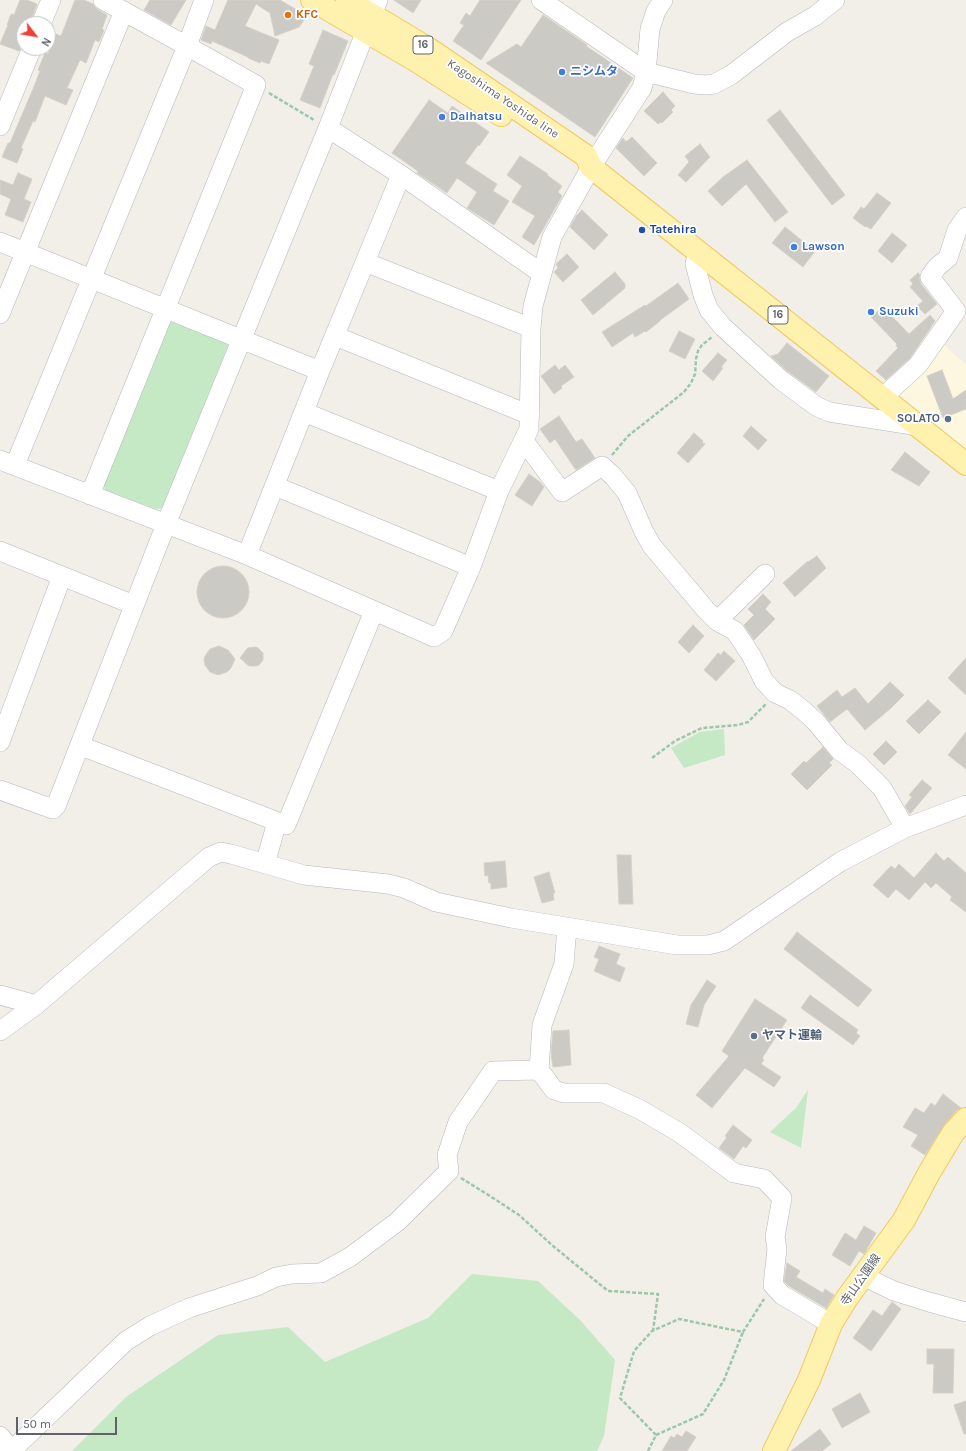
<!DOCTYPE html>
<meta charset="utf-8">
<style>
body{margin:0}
#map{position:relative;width:966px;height:1451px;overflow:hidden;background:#f1efe8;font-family:Karla,sans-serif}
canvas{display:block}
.north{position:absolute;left:16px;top:16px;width:40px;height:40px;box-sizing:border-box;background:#fff;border:1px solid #bfc1c3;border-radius:50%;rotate:121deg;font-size:11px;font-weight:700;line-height:16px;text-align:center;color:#5f6368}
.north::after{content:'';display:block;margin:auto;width:14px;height:18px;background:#ea4335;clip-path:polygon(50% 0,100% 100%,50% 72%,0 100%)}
.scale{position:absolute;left:16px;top:1417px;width:101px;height:18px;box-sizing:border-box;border:2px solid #5f6368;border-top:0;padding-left:5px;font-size:12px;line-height:14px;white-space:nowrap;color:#5f6368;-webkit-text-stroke:3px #fff;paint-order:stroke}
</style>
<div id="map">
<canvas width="966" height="1451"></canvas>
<div class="north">N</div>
<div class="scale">50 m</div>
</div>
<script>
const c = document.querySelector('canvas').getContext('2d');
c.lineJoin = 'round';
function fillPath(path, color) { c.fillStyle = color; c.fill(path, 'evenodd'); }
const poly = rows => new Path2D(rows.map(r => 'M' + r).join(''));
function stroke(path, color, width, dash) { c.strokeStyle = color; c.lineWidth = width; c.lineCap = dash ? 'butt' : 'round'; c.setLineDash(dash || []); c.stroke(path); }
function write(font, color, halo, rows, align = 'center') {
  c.font = font + ' Karla,"Noto Sans JP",sans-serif'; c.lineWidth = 3.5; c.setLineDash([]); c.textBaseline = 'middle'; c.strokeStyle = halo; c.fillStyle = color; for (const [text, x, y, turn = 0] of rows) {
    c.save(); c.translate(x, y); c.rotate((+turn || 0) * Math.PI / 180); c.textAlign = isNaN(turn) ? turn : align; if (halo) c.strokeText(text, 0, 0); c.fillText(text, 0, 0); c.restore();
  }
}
fillPath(poly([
 [938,339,966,365,966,449,892,389]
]), '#fef7e0');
fillPath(poly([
 [175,320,225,340,228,346,162,508,156,509,105,490,103,483,167,323],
 [724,729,725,755,684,768,671,748,700,732],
 [808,1090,801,1148,770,1132,796,1108],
 [472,1274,538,1281,580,1320,615,1360,604,1436,597,1451,72,1451,126,1397,218,1335,288,1327,325,1362,428,1318]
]), '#c5e8c5');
const building = poly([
 [20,0,27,0,37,4,30,24,24,24,24,41,19,51,0,44,8,25,7,25,11,14,14,15,20,0],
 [75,0,84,0,93,4,97,9,107,15,102,29,104,30,99,42,95,40,86,63,80,60,67,88,73,90,66,105,45,96,35,122,33,121,21,148,23,149,17,163,2,157,8,143,10,143,33,89,40,71,38,70,45,53,48,54,56,34,61,36,75,0],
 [150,0,186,0,171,25,144,10,150,0],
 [228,0,280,0,307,16,299,27,275,36,270,13,256,4,245,26,279,40,269,64,261,61,260,63,248,58,248,57,212,41,211,44,201,40,206,26,215,30,228,0],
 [394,0,421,0,413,13,394,0],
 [480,0,521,0,481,60,453,41,464,25,460,23,466,13,470,16,480,0],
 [543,15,587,45,586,46,633,78,595,137,486,63,517,44,521,47,543,15],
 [323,30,348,41,334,75,333,74,320,108,300,100,314,66,309,64,323,30],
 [663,92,675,106,671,110,673,112,662,123,661,122,658,124,644,111,663,92],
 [429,100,448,113,452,106,489,132,479,146,478,145,465,163,497,184,493,191,509,201,494,225,467,208,477,192,457,178,447,193,417,173,418,171,392,153,429,100],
 [780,110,845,195,832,205,767,120,780,110],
 [632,137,657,163,644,176,616,148,623,138,626,142,632,137],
 [700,144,710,157,686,182,678,175,689,162,685,156,700,144],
 [520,156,548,174,547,175,562,186,558,192,562,196,534,245,522,237,535,216,512,202,522,186,507,175,520,156],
 [747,160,788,212,775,222,746,184,722,206,708,191,723,177,747,160],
 [18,173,32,179,24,199,31,202,23,222,5,215,11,199,0,194,0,180,13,185,18,173],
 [877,193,891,203,871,229,866,226,865,227,853,218,861,207,864,209,877,193],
 [582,210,608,235,594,250,570,227,577,215,582,210],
 [785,227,815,251,803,267,772,243,785,227],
 [892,233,907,245,892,263,878,251,892,233],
 [567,254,579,267,563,282,554,272,558,268,556,264,567,254],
 [615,272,625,284,625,288,593,315,581,300,615,272],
 [918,273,920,275,919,278,921,284,937,304,925,314,917,306,923,301,910,287,913,284,910,280,918,273],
 [678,283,689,299,659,321,660,321,646,332,645,331,635,337,633,333,612,347,602,332,645,305,646,306,678,283],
 [883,307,909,334,930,315,935,321,910,358,886,380,876,371,898,348,896,346,897,344,871,317,883,307],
 [679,331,695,339,685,359,669,351,679,331],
 [787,343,829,376,816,392,787,371,771,356,778,354,787,343],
 [718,353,727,360,721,367,723,368,713,381,702,371,718,353],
 [555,365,559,370,565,365,574,377,561,386,562,388,554,394,541,376,555,365],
 [942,370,953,399,966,390,966,409,943,418,927,376,942,370],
 [559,416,576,442,582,439,595,458,576,470,555,439,550,443,540,429,559,416],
 [751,426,767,440,758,450,743,436,751,426],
 [694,433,703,441,702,442,705,444,688,463,677,453,694,433],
 [905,452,930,472,919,486,891,470,905,452],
 [529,474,540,482,544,487,532,506,515,495,529,474],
 [817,556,826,568,795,597,783,583,808,561,808,562,817,556],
 '197 592a26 26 0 1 1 52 0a26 26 0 1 1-52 0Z',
 [763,594,771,602,765,609,775,619,754,640,744,625,754,615,748,609,763,594],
 [693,625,704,636,689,653,678,642,693,625],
 [219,646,228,650,235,659,231,668,227,672,218,675,210,672,205,665,204,660,205,656,210,649,219,646],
 [255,647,258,648,263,653,263,660,259,665,256,666,249,666,240,658,246,650,248,648,255,647],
 [724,651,735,661,716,681,704,670,718,653,721,655,724,651],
 [966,658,966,695,948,678,966,658],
 [890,682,904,695,891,708,865,730,847,709,830,722,817,706,837,690,842,697,855,688,868,704,890,682],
 [928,700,941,712,919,734,906,721,928,700],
 [966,732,966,769,948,755,966,732],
 [886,741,897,752,884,765,873,754,886,741],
 [823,747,833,759,829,763,832,765,807,790,791,774,804,761,806,763,823,747],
 [922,780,932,788,910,814,905,806,912,797,909,795,922,780],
 [936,853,944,861,948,857,966,873,966,912,950,900,952,897,936,883,931,888,925,882,909,900,896,889,888,898,873,885,891,866,895,869,899,864,914,878,936,853],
 [617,855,631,855,633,904,619,904,617,855],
 [505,861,507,887,491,889,491,883,489,883,488,875,485,876,484,863,505,861],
 [549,872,555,893,553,893,554,900,542,903,534,877,549,872],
 [797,932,872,990,858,1007,784,949,797,932],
 [599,946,620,954,616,964,625,968,620,982,594,971,599,959,594,957,599,946],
 [707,980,716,986,704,1005,698,1027,686,1024,691,1005,707,980],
 [810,995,858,1030,856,1033,860,1036,853,1045,801,1008,810,995],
 [755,999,787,1020,762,1058,764,1060,761,1064,781,1077,774,1087,745,1068,712,1108,696,1095,729,1056,722,1051,755,999],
 [569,1030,571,1065,553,1067,551,1053,553,1031,569,1030],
 [943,1094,961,1108,957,1110,944,1125,925,1155,911,1146,918,1135,903,1127,915,1108,924,1113,931,1103,935,1106,943,1094],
 [733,1125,752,1140,746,1148,743,1146,734,1159,719,1148,727,1137,725,1136,733,1125],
 [864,1226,876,1233,864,1254,859,1251,850,1266,832,1255,845,1233,856,1240,864,1226],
 [787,1263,800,1271,796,1277,823,1293,825,1289,834,1295,826,1308,789,1286,784,1281,787,1263],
 [892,1302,901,1309,871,1351,853,1338,873,1310,882,1316,892,1302],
 [927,1349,954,1349,953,1393,933,1393,934,1364,927,1364,927,1349],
 [860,1393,870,1412,842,1428,832,1409,860,1393],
 [966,1401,966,1434,964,1434,954,1405,966,1401],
 [820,1429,831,1444,822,1451,791,1451,820,1429],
 [686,1431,696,1437,687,1451,662,1451,671,1436,674,1438,677,1434,682,1437,686,1431]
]);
fillPath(building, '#cccac5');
stroke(building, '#d6d1c6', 1);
const minor = poly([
 [541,0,646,72,694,84,706,85,714,84,731,75,787,32,815,16,835,0],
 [41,24,51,0],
 [0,126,32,48],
 [328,128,401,175,541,273],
 [0,242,320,371],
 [698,252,695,264,703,295,709,310,723,327,781,380,816,406,829,412,919,426],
 [365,262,531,328],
 [0,314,124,11],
 [335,336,530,415],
 [882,398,918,365,956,311,930,277,937,267,948,258,957,230,966,217],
 [304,412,499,491],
 [524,441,562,492,602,466,613,476,627,493,644,532,652,546,706,610,717,621,735,631,751,655,764,681,775,693,790,700,804,711,816,722,840,751,858,764,882,788,905,828],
 [0,460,247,555,434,637,443,631,471,567,499,491,529,429,531,328,533,306,552,237,591,167,642,88,646,72,650,29,656,11,663,0],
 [15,465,187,46,204,0],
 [275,486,471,567],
 [90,495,256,85,187,46,103,0],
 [0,551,134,605],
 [247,555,320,371,401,175],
 [717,621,765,574],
 [0,742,62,576],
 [81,746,286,825,374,611],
 [0,790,50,808,53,809,56,806,166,524,328,128,378,0],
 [265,864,277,822],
 [0,995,36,1005],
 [0,1031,36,1005,209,857,221,852,231,854,304,875,388,884,404,888,436,902,511,918,677,945,708,945,724,941,840,862,905,828,966,805],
 [539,1070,542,1025,564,964,567,927],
 [863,1276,894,1291,929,1302,966,1312],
 [0,1436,11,1450],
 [11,1451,126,1341,150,1326,189,1308,257,1286,276,1277,292,1274,321,1273,350,1257,397,1222,449,1171,447,1155,458,1122,493,1071,539,1070,554,1090,564,1093,604,1093,641,1110,680,1133,734,1173,764,1179,782,1198,775,1237,777,1249,773,1285,782,1295,831,1324]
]);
const major = poly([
 [312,0,415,60,501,115],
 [347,0,429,49,586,156,591,167,966,464],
 [774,1451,809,1380,831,1324,847,1298,904,1220,929,1173,953,1133,966,1119]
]);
stroke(minor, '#b5b8bc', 20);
stroke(major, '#f2c960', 24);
stroke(poly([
 [269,93,314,120],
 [612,455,628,436,684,392,691,383,695,374,696,359,698,351,702,345,712,337],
 [652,758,675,741,702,728,738,725,748,722,766,704],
 [461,1178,490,1196,519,1215,553,1246,608,1291,658,1294,653,1331],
 [656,1435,703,1414,724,1380,743,1332],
 [648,1451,656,1435,620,1398,634,1351,652,1331,679,1319,743,1332,764,1299]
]), '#9cc7a9', 2.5, [4, 2]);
stroke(minor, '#fff', 19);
stroke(major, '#fff2af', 22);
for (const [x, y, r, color] of [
 [288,15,4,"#e8710a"],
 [562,72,4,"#3f7fe0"],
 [442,117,4,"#3f7fe0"],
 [642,230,4,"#1a4fb4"],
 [794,247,4,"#3f7fe0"],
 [871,312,4,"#3f7fe0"],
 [948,419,4,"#5c6f8a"],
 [754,1036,4,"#5c6f8a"]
]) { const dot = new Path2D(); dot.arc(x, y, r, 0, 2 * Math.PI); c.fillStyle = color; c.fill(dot); stroke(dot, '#fff', 1.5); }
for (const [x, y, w] of [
 [423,45,20],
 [778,315,20]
]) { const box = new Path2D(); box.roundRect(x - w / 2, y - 9, w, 18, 3); c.fillStyle = '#fff'; c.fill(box); stroke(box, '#5f6368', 1); }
write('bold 11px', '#5f6368', null, [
 ["16",423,45],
 ["16",778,315]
]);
write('bold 12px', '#c56008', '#fff', [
 ["KFC",296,15]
], 'left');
write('bold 12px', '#366cbe', '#fff', [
 ["ニシムタ",570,72],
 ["Daihatsu",450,117],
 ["Lawson",802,247],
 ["Suzuki",879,312]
], 'left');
write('12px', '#5f6368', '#fff', [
 ["Kagoshima Yoshida line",503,99,34],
 ["寺山公園線",861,1280,-55]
]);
write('bold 12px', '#164399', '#fff', [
 ["Tatehira",650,230]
], 'left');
write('bold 12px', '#4e5e75', '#fff', [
 ["SOLATO",940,419],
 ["ヤマト運輸",762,1036,"left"]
], 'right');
</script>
